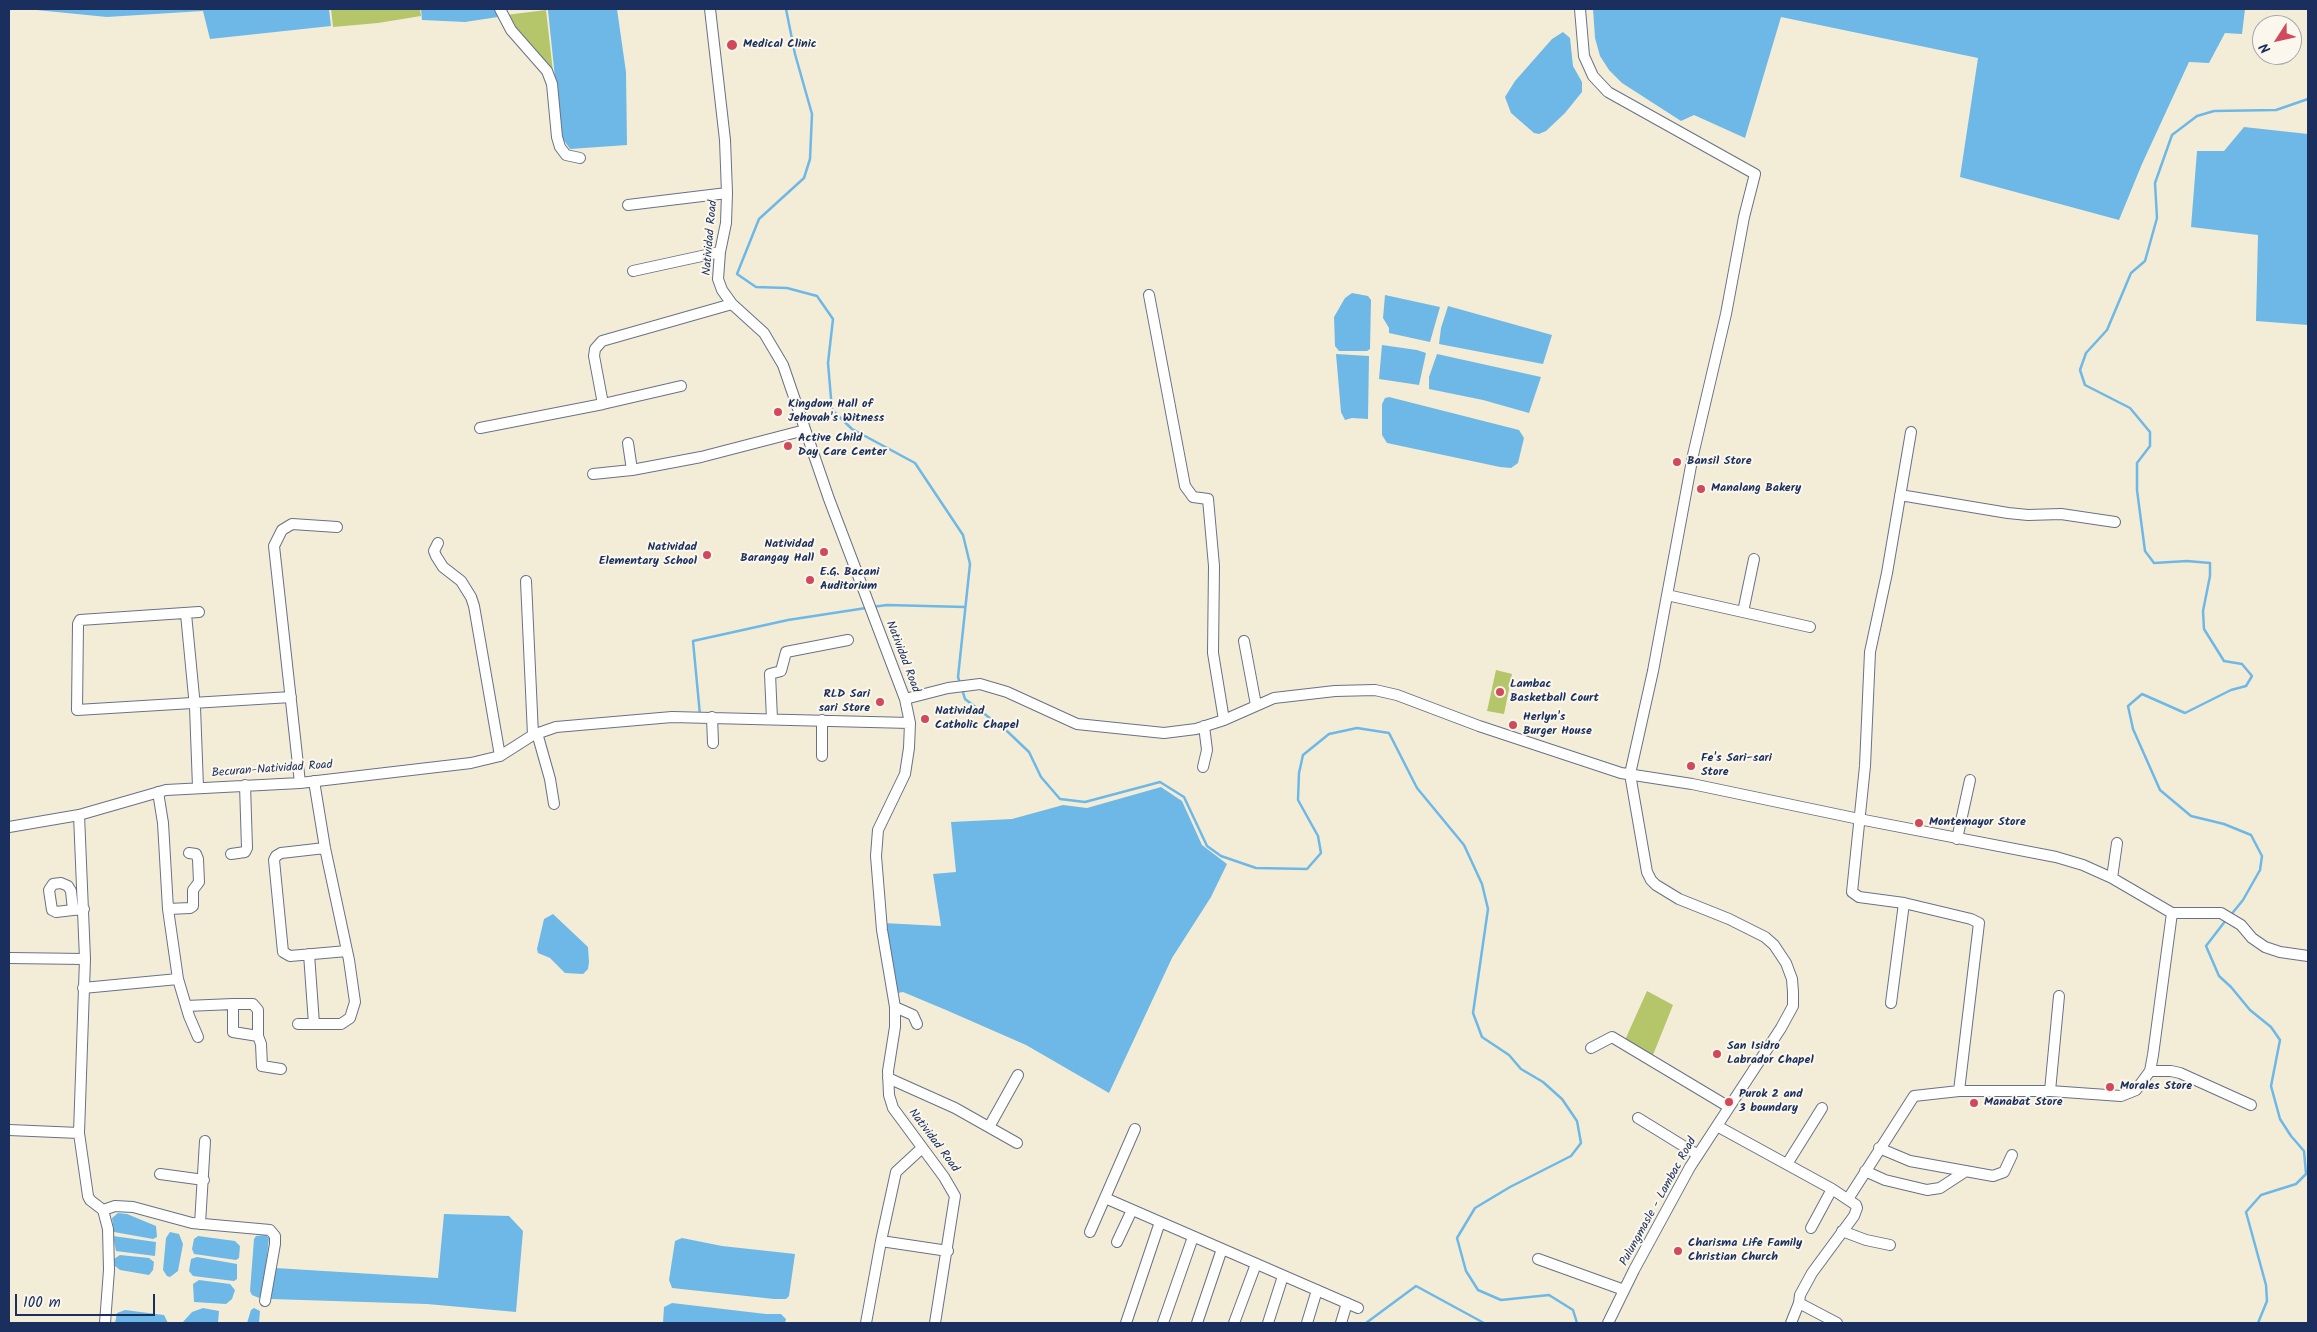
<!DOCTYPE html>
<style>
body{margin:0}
#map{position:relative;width:2317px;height:1332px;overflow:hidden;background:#f3edd7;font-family:Kalam,sans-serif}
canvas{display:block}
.frame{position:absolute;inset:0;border:10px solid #1b2f5e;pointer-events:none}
.north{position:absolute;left:2252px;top:15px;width:50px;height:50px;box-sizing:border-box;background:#fbf7ec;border:1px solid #a1a7b3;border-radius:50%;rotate:235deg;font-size:14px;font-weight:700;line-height:20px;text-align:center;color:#1b2f5e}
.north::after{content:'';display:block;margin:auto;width:18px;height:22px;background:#d1495b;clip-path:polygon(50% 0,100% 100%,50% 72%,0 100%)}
.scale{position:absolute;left:15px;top:1294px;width:140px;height:22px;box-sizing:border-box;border:2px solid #1b2f5e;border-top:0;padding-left:6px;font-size:15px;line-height:18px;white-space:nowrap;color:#1b2f5e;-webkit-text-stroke:4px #fbf7ec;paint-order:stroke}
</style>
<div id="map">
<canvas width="2317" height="1332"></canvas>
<div class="frame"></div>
<div class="north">N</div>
<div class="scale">100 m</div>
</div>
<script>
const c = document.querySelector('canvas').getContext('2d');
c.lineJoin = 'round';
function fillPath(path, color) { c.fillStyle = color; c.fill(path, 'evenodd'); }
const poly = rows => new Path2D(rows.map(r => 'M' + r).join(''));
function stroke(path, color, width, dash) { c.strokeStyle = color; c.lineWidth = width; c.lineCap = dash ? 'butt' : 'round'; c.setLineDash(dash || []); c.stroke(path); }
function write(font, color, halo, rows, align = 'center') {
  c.font = font + ' Kalam,sans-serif'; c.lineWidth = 4; c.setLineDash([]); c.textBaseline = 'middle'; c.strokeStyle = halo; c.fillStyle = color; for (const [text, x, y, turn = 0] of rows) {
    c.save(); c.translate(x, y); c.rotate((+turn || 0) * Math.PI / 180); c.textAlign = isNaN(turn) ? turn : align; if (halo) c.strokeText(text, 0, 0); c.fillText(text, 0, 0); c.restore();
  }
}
fillPath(poly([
 [331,9,420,9,421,16,378,23,333,27],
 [546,10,553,72,548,71,518,35,506,15],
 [1496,670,1512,674,1504,714,1487,711],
 [1647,991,1673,1005,1653,1055,1625,1040]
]), '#b4c669');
fillPath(poly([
 [26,9,329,9,331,26,210,39,203,11,107,17],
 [421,9,497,9,498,17,465,22,422,20],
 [562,9,617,9,626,72,627,145,570,149,561,136,548,10],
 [1593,9,2245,9,2242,34,2225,33,2209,63,2189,62,2142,164,2119,220,1960,177,1978,58,1781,17,1745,138,1694,115,1681,121,1622,83,1609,70,1600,56,1595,38],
 [1563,32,1570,38,1573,66,1582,82,1582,92,1565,113,1546,131,1539,134,1534,133,1511,113,1505,97,1515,81,1552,39],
 [2244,127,2308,134,2308,325,2256,321,2258,235,2191,227,2197,151,2224,151],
 [1352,293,1368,296,1371,300,1370,349,1367,351,1339,351,1335,346,1334,317,1345,298],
 [1385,295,1440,307,1430,342,1389,333,1389,328,1383,318],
 [1448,306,1552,335,1543,364,1439,344,1441,328],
 [1382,345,1417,350,1426,353,1419,385,1379,379],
 [1336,354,1369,356,1368,419,1352,418,1345,420,1341,412],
 [1437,354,1541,377,1529,413,1483,400,1429,389,1429,377],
 [1389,397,1519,430,1524,438,1518,463,1511,468,1500,467,1387,443,1382,435,1382,404,1385,398],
 [1161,787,1182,801,1202,845,1227,864,1211,897,1172,958,1109,1093,1026,1045,946,1010,903,992,898,993,883,923,941,926,933,874,956,872,951,822,1012,819,1063,805,1087,808],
 [553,914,588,947,589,962,588,969,583,974,565,973,550,958,538,953,537,949,544,919],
 [118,1213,127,1214,156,1226,157,1237,153,1239,114,1232,112,1218],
 [444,1214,509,1216,523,1231,516,1312,427,1304,271,1299,275,1268,438,1278],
 [170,1232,179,1234,183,1244,178,1271,170,1277,167,1276,163,1270,166,1238],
 [266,1235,269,1238,263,1294,259,1298,252,1295,250,1291,254,1239,256,1236],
 [113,1236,156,1242,155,1256,116,1251],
 [198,1236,235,1241,240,1246,239,1258,236,1260,194,1254,192,1249,194,1239],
 [682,1238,722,1246,795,1254,789,1296,786,1299,774,1299,672,1288,669,1280,675,1241],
 [120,1255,149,1258,154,1262,153,1270,149,1275,120,1270,115,1266,114,1259],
 [197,1257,237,1264,237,1279,234,1281,193,1276,189,1271,191,1259],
 [199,1280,230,1284,235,1290,232,1299,226,1304,194,1302,193,1284],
 [672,1303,766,1314,781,1314,786,1319,785,1323,663,1323,664,1307],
 [203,1308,219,1311,218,1323,182,1323,192,1312],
 [254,1308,260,1311,259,1323,247,1323,251,1310],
 [125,1310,164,1315,168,1323,115,1323,117,1313]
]), '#6eb8e7');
stroke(poly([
 [786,9,795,54,812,114,810,159,804,178,759,219,737,274,756,287,787,288,817,296,833,319,828,363,832,410,852,429,915,463,963,535,970,564,958,677,960,683],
 [872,607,887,605,965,607],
 [962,689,965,699,1008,732,1029,752,1041,777,1060,799,1085,802,1160,782,1184,797,1207,846,1221,856,1256,868,1307,869,1321,853,1318,836,1298,800,1299,773,1303,755,1329,734,1357,728,1389,733,1417,788,1464,845,1482,884,1488,909,1473,1013,1482,1037,1509,1055,1521,1069,1543,1082,1562,1099,1577,1121,1581,1143,1571,1156,1510,1187,1475,1208,1457,1238,1466,1271,1478,1290,1501,1300,1549,1295,1573,1310,1577,1323],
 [700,715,693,641,788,620,866,608],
 [2230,916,2243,900,2260,870,2262,856,2251,835,2224,824,2191,816,2160,790,2133,729,2128,706,2142,694,2185,713,2231,690,2246,686,2252,676,2242,664,2224,661,2204,629,2203,611,2210,576,2210,563,2187,561,2154,563,2145,551,2137,490,2137,463,2150,446,2150,432,2130,408,2085,385,2080,370,2086,353,2107,330,2131,273,2145,261,2157,218,2155,183,2172,135,2197,116,2214,111,2276,110,2308,99],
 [2226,920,2206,946,2219,976,2231,987,2250,1010,2271,1027,2280,1040,2271,1086,2280,1119,2291,1136,2304,1151,2306,1174,2296,1184,2261,1195,2246,1212,2266,1285,2267,1301,2258,1323],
 [1366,1323,1416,1286,1484,1323]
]), '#6eb8e7', 2.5);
const minor = poly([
 [500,9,511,30,547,71,552,84,557,137,560,147,566,155,580,158],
 [710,9,725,140,727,193,726,223,720,252,718,279,722,290,732,304,764,333,783,365,829,499,905,699,910,723,909,748,905,774,878,830,876,856,882,930,895,1007,895,1027,888,1071,889,1095,893,1108,944,1177,955,1196,935,1323],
 [1580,9,1584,56,1593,76,1608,92,1755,174,1744,217,1726,314,1693,455,1653,671,1630,774,1647,872,1651,880,1656,885,1679,899,1729,919,1765,937,1774,945,1786,963,1792,979,1793,992,1793,1006,1781,1028,1690,1167,1634,1270,1608,1323],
 [628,205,727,193],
 [633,271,720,252],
 [1149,295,1185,486,1193,497,1208,499,1214,566,1213,653,1224,720],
 [681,386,603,404,594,356,595,349,602,341,732,304],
 [480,428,603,404],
 [1911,432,1887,573,1870,652,1865,766,1852,892,1859,897,1904,903,1971,919,1979,923,1959,1091],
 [628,443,632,470],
 [593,474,632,470,701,457,805,430],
 [1900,495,2008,513,2028,515,2061,514,2115,522],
 [438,543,434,551,436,556,443,567,461,581,471,597,474,606,500,756],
 [526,581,533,735],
 [1667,595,1810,627],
 [199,612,80,620,78,624,77,710,291,697],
 [1743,612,1754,559],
 [186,614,195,707,198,787],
 [1244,641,1256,705],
 [905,699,948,688,980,684,1007,692,1077,724,1164,733,1196,729,1224,720,1274,698,1335,691,1375,690,1397,695,1479,726,1621,773,1692,784,1859,819,2056,857,2083,865,2112,878,2172,913,2221,913,2241,925,2252,938,2265,947,2280,952,2308,956],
 [712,717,713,743],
 [772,719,770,674,781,671,786,652,848,640],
 [822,720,822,756],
 [537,733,550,779,554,804],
 [1203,767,1207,750,1204,726],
 [300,783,274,546,282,530,292,524,337,527],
 [158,792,163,823,168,909,178,979,189,1016,198,1037],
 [79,815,85,959,79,1133,88,1196,90,1200,103,1210],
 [9,827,79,815,166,790,300,783,471,763,500,756,533,735,556,727,672,717,910,723],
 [1957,839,1970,780],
 [325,848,281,853,276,856,274,860,283,952,290,956,347,951],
 [231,854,245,852,247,848,245,785],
 [2112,878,2117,843],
 [168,909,190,908,193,906,193,890,199,882,198,859,196,854,189,853],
 [73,910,71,891,68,886,61,883,53,884,49,890,52,910,56,912,73,910,84,909],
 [309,954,314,1024],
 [9,958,85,959],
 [83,988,178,979],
 [1891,1003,1904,903],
 [186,1006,233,1004,253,1004,258,1010,258,1036,233,1032,233,1004],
 [895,1007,913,1015,917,1024],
 [298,1024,341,1024,350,1018,355,1002,349,960,325,848,314,781],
 [258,1036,261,1044,262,1066,281,1069],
 [1591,1048,1612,1037,1729,1107],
 [2150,1071,2171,1071,2180,1073,2251,1105],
 [888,1078,955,1108,1017,1143],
 [2050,1091,2059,996],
 [1638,1118,1698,1155],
 [1717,1126,1832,1189,1856,1205,1857,1208,1854,1216,1812,1273,1800,1295,1799,1303,1837,1323],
 [989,1127,1018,1075],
 [9,1130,79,1133],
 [1879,1148,1910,1161,1993,1176,2004,1172,2012,1155],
 [1787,1164,1822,1108],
 [1865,1171,1885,1180,1927,1190,1940,1188,1966,1171],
 [160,1174,204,1180],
 [1105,1198,1358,1308],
 [1848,1199,1914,1096,1959,1091,2050,1091,2121,1096,2136,1090,2150,1071,2153,1055,2172,913],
 [200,1224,205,1141],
 [1811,1228,1832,1189],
 [1842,1231,1866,1240,1890,1245],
 [1090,1232,1135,1129],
 [881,1241,896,1172,922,1148],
 [1117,1242,1132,1210],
 [1538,1259,1624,1290],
 [105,1323,109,1270,108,1229,103,1210,115,1206,133,1207,192,1223,270,1230,275,1236,275,1244,265,1301],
 [866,1323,881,1241,948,1251],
 [1126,1323,1160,1222],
 [1163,1323,1193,1237],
 [1197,1323,1222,1249],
 [1234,1323,1256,1264],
 [1268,1323,1283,1276],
 [1307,1323,1317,1290],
 [1341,1323,1347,1303],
 [1791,1323,1799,1303]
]);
stroke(minor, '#677288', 12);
stroke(minor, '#fff', 10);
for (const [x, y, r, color] of [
 [732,45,6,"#d1495b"],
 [778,412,5,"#d1495b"],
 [788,446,5,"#d1495b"],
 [1677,462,5,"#d1495b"],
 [1701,489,5,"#d1495b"],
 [824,552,5,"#d1495b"],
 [707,555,5,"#d1495b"],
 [810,580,5,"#d1495b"],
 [1500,692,5,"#d1495b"],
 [880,702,5,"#d1495b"],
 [925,719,5,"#d1495b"],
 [1513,725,5,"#d1495b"],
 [1691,766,5,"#d1495b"],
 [1919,823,5,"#d1495b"],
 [1717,1054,5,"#d1495b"],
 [2110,1087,5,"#d1495b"],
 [1729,1102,5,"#d1495b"],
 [1974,1103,5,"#d1495b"],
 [1678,1251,5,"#d1495b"]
]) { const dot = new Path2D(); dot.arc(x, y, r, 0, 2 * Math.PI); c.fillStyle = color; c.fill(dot); stroke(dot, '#fbf7ec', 2); }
write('bold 12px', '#1b2f5e', '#fbf7ec', [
 ["Medical Clinic",743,45],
 ["Kingdom Hall of",788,405],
 ["Jehovah's Witness",788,419],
 ["Active Child",798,439],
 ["Day Care Center",798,453],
 ["Bansil Store",1687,462],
 ["Manalang Bakery",1711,489],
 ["Natividad",814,545,"right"],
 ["Barangay Hall",814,559,"right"],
 ["Natividad",697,548,"right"],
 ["Elementary School",697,562,"right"],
 ["E.G. Bacani",820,573],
 ["Auditorium",820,587],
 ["Lambac",1510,685],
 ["Basketball Court",1510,699],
 ["RLD Sari",870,695,"right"],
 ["sari Store",870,709,"right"],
 ["Natividad",935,712],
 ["Catholic Chapel",935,726],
 ["Herlyn's",1523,718],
 ["Burger House",1523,732],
 ["Fe's Sari-sari",1701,759],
 ["Store",1701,773],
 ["Montemayor Store",1929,823],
 ["San Isidro",1727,1047],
 ["Labrador Chapel",1727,1061],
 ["Morales Store",2120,1087],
 ["Purok 2 and",1739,1095],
 ["3 boundary",1739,1109],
 ["Manabat Store",1984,1103],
 ["Charisma Life Family",1688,1244],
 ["Christian Church",1688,1258]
], 'left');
write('12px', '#1b2f5e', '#fbf7ec', [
 ["Natividad Road",711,238,-85],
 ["Natividad Road",902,657,69],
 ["Becuran-Natividad Road",272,770,-4],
 ["Natividad Road",933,1141,53],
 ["Pulungmasle - Lambac Road",1659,1202,-61]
]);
</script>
